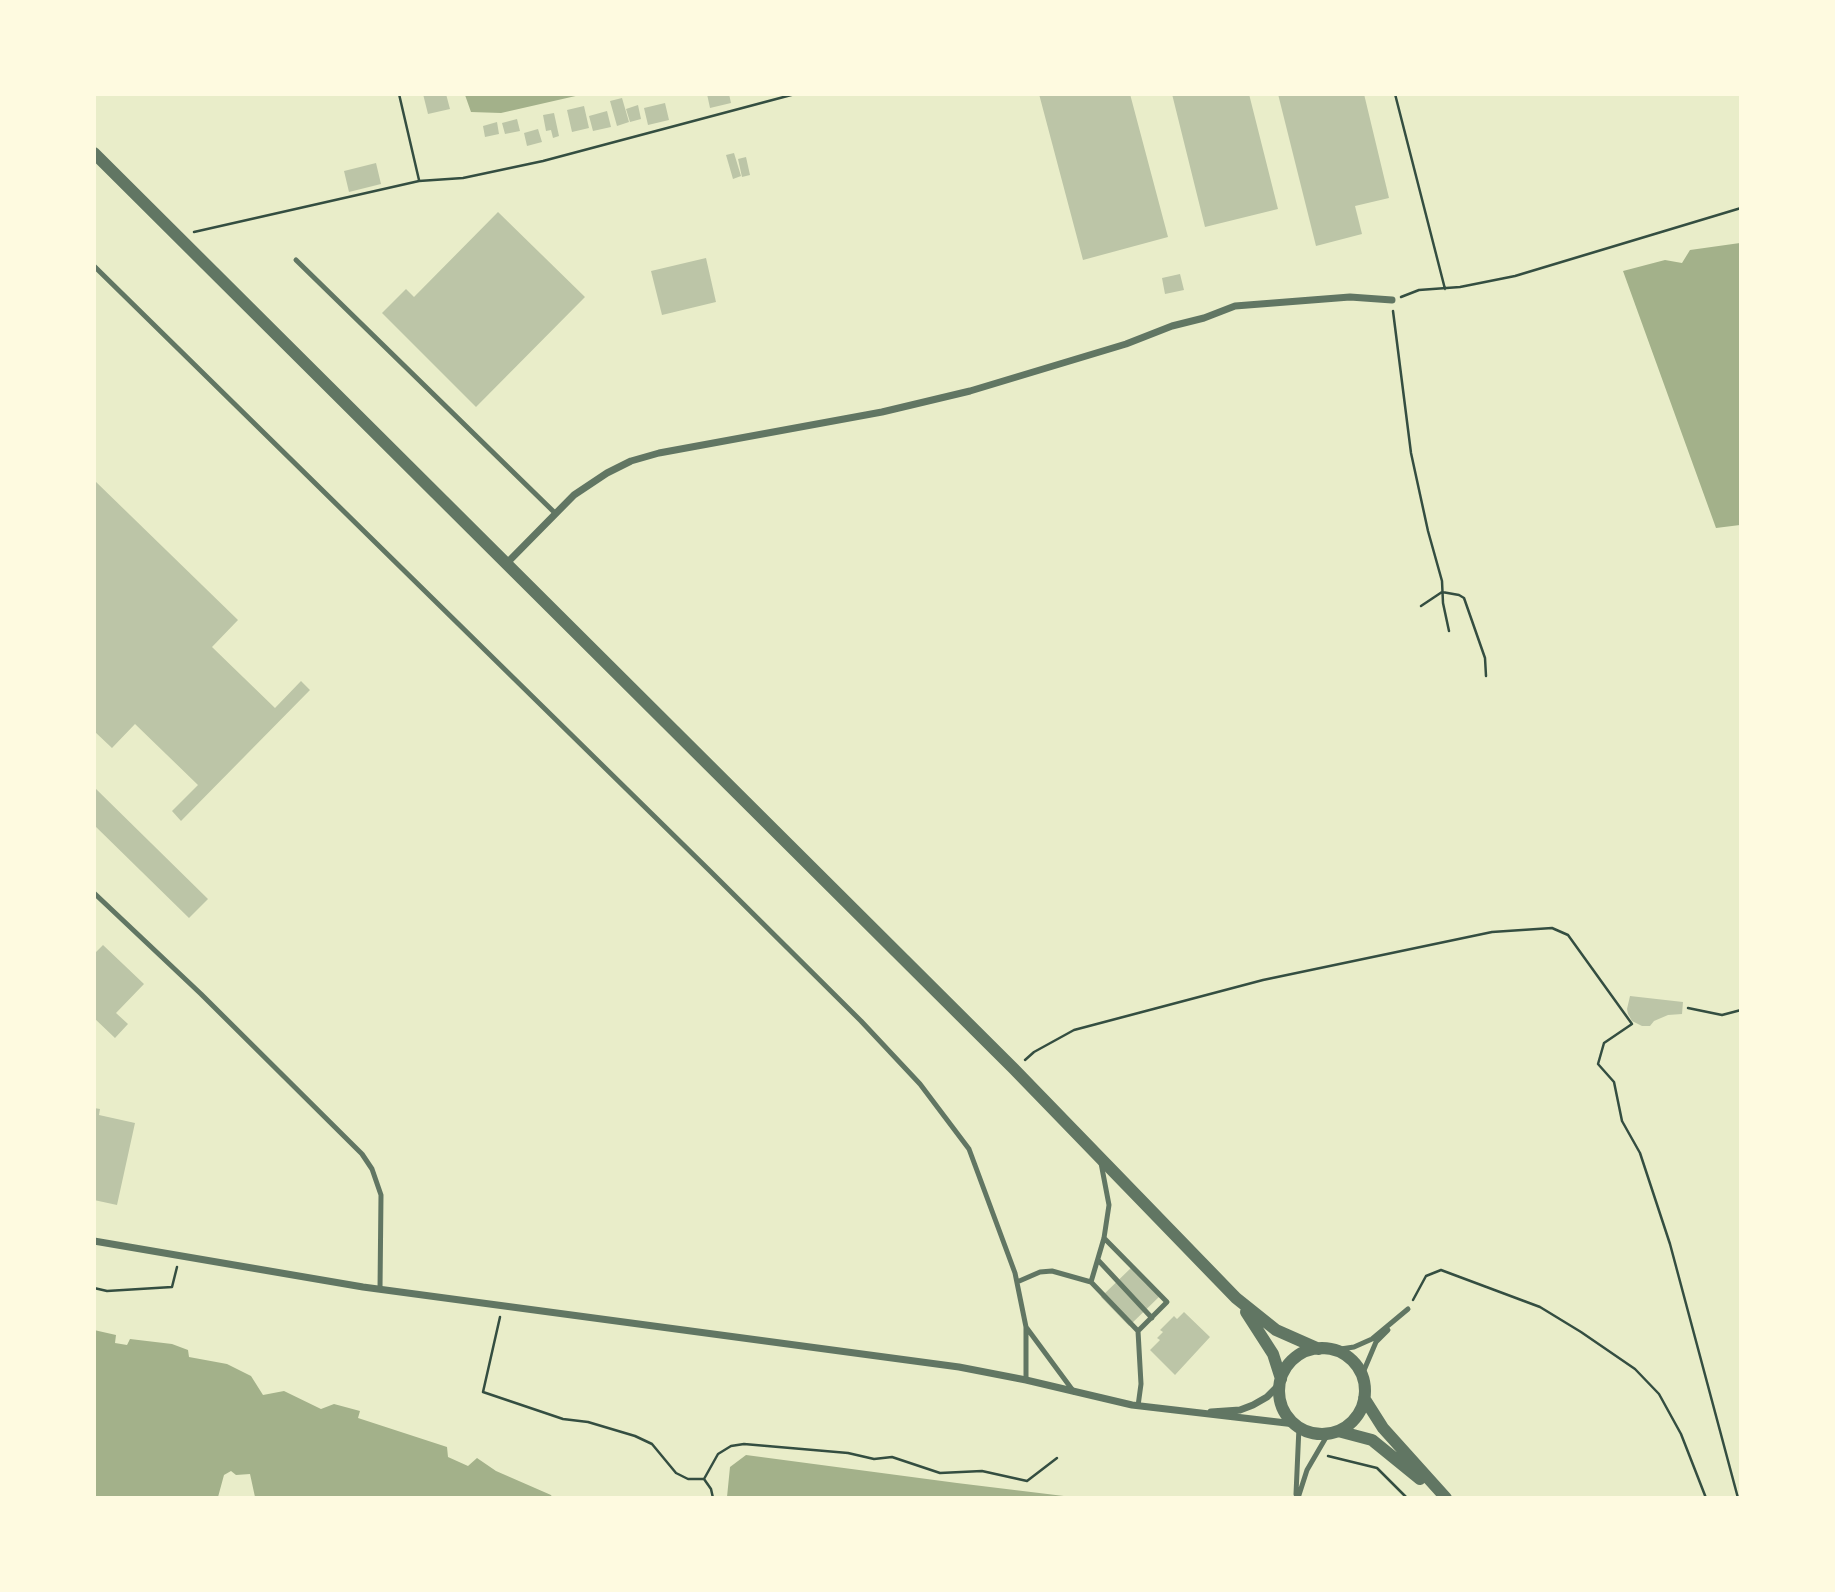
<!DOCTYPE html>
<style>
body{margin:0}
#map{position:relative;width:1835px;height:1592px;overflow:hidden;background:#e9edc9;font-family:"DejaVu Sans",sans-serif}
canvas{display:block}
.frame{position:absolute;inset:0;border:96px solid #fefae0;pointer-events:none}
</style>
<div id="map">
<canvas width="1835" height="1592"></canvas>
<div class="frame"></div>
</div>
<script>
const c = document.querySelector('canvas').getContext('2d');
c.lineJoin = 'round';
function fillPath(path, color) { c.fillStyle = color; c.fill(path, 'evenodd'); }
const poly = rows => new Path2D(rows.map(r => 'M' + r).join(''));
function stroke(path, color, width, dash) { c.strokeStyle = color; c.lineWidth = width; c.lineCap = dash ? 'butt' : 'round'; c.setLineDash(dash || []); c.stroke(path); }
fillPath(poly([
 [465,95,465,94,580,95,501,113,471,112],
 [1740,243,1740,525,1716,528,1623,271,1665,260,1682,263,1690,250],
 [94,1330,116,1335,115,1343,127,1345,130,1339,172,1344,188,1350,189,1357,227,1364,251,1376,263,1395,284,1391,321,1409,334,1404,360,1411,358,1418,447,1447,448,1457,468,1466,477,1458,496,1471,551,1495,552,1497,255,1497,250,1474,236,1475,231,1471,224,1475,218,1497,95,1497],
 [746,1455,957,1483,1072,1497,727,1497,730,1467]
]), '#a3b18a');
fillPath(poly([
 [423,94,446,94,450,109,428,114],
 [707,94,729,94,731,103,710,108],
 [1039,94,1130,94,1168,237,1083,260],
 [1172,94,1249,94,1278,209,1205,227],
 [1278,94,1364,94,1389,198,1355,206,1362,234,1316,246],
 [622,98,629,122,617,126,610,101],
 [665,103,669,120,648,125,644,108],
 [638,105,641,119,630,122,626,109],
 [584,106,589,128,572,132,567,110],
 [607,111,611,127,593,131,589,116],
 [554,113,559,136,553,138,551,130,546,131,543,115],
 [517,119,520,131,505,134,502,123],
 [497,122,499,134,485,137,483,126],
 [538,129,542,142,527,146,524,133],
 [734,153,741,176,733,179,726,155],
 [746,157,750,175,742,177,738,159],
 [376,163,381,184,349,192,344,171],
 [498,212,585,297,476,407,382,313,406,289,414,297],
 [706,258,716,302,662,315,651,271],
 [1180,274,1184,290,1165,294,1162,278],
 [94,480,238,620,212,647,275,708,301,681,310,690,181,821,172,811,198,785,135,724,112,748,94,731],
 [94,787,208,899,189,918,94,825],
 [103,945,144,984,116,1013,128,1024,115,1038,94,1018,94,954],
 [1630,996,1683,1002,1682,1014,1668,1015,1654,1021,1650,1026,1642,1026,1632,1021,1628,1014,1627,1009],
 [94,1108,100,1109,99,1115,135,1123,117,1205,94,1200],
 [1132,1267,1160,1296,1129,1326,1101,1297],
 [1184,1312,1210,1337,1175,1375,1150,1350,1160,1340,1157,1338,1163,1332,1160,1330,1174,1316,1177,1319]
]), '#bcc5a7');
stroke(poly([
 [399,94,419,180],
 [1395,94,1445,289],
 [194,232,419,181,463,178,543,161,795,94],
 [1401,297,1419,290,1460,287,1515,276,1741,208],
 [1393,311,1411,453,1428,531,1442,581,1443,603,1449,631],
 [1421,606,1442,592,1459,595,1464,598,1485,658,1486,676],
 [1688,1008,1722,1015,1741,1010],
 [1025,1060,1034,1052,1074,1030,1263,980,1492,932,1552,928,1568,935,1632,1024,1604,1043,1598,1064,1614,1082,1622,1121,1640,1153,1670,1244,1738,1498],
 [94,1288,107,1291,172,1287,177,1267],
 [1413,1300,1426,1276,1441,1270,1540,1307,1581,1332,1635,1369,1659,1394,1681,1434,1706,1498],
 [500,1317,483,1392,563,1419,588,1422,635,1436,652,1444,676,1473,688,1479,704,1479],
 [1328,1456,1377,1468,1407,1498],
 [704,1479,718,1454,731,1446,744,1444,848,1453,874,1459,892,1457,940,1473,982,1471,1027,1481,1057,1458],
 [704,1479,711,1489,713,1498]
]), '#344e41', 2.5);
stroke(poly([
 [296,260,555,513],
 [94,266,710,871,861,1021,920,1084,969,1149,1015,1273,1026,1327,1026,1380],
 [94,893,201,994,362,1154,372,1169,381,1195,380,1289],
 [1104,1238,1167,1302,1138,1331],
 [1098,1260,1152,1318],
 [1017,1282,1040,1272,1052,1271,1091,1282,1138,1331,1141,1384,1138,1406],
 [1091,1282,1104,1238,1109,1205,1101,1163],
 [1026,1327,1074,1392],
 [1334,1350,1354,1347,1372,1339,1408,1309],
 [1362,1375,1376,1342,1388,1330],
 [1296,1494,1299,1427],
 [1298,1498,1307,1470,1328,1434]
]), '#617663', 5);
stroke(poly([
 [506,564,574,495,607,473,631,461,659,453,882,412,970,391,1126,344,1172,326,1204,318,1235,306,1350,297,1392,300],
 [94,1241,363,1287,959,1367,1026,1380,1132,1405,1295,1424],
 [1211,1412,1240,1410,1253,1405,1267,1397,1280,1384]
]), '#617663', 7);
stroke(poly([
 [94,153,1014,1069,1236,1298,1276,1330,1319,1349],
 [1246,1312,1273,1354,1281,1379],
 '1279 1391a43 43 0 1 1 86 0a43 43 0 1 1-86 0Z',
 [1364,1398,1383,1428,1446,1498],
 [1338,1431,1372,1440,1420,1479]
]), '#617663', 12);
</script>
